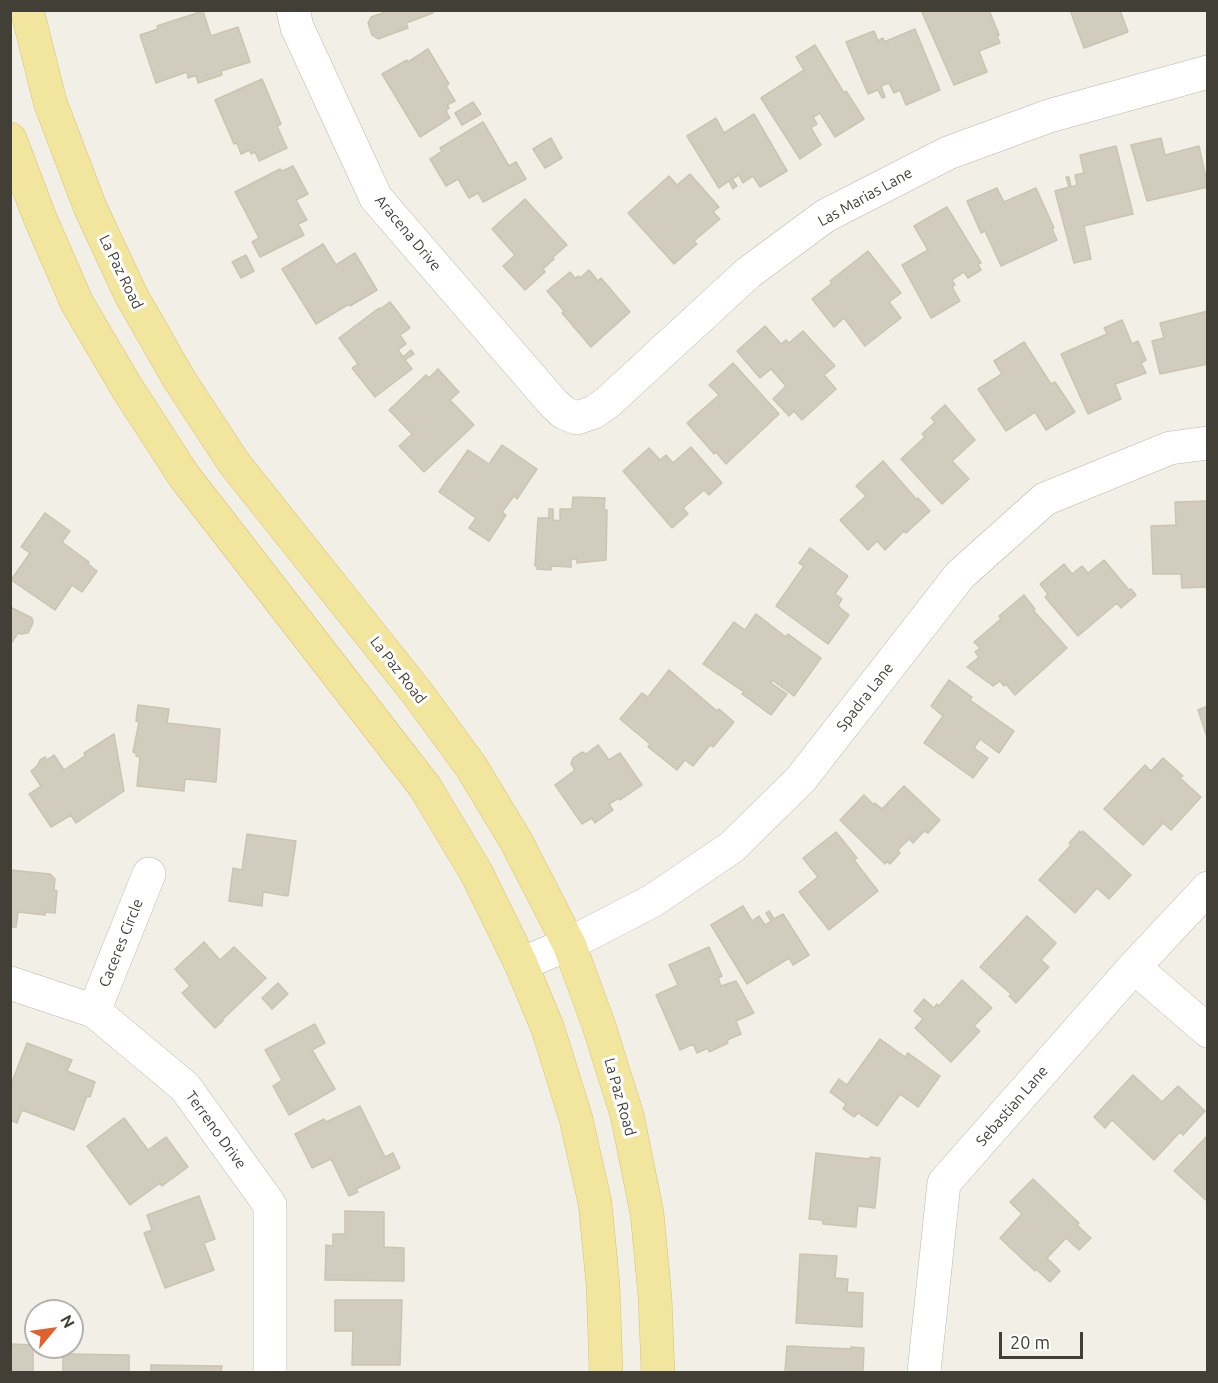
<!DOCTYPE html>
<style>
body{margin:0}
#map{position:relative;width:1218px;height:1383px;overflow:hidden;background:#f1efe6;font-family:Ubuntu,sans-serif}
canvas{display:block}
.frame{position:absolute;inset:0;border:12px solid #423f36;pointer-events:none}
.north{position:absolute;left:24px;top:1299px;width:60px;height:60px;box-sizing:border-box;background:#fff;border:2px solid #b3b2af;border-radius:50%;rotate:61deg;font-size:16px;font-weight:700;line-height:24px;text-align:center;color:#423f36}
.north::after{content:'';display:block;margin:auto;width:21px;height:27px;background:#e0612e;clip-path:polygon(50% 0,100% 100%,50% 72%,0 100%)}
.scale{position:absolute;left:999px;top:1332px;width:84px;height:27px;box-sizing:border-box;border:3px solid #423f36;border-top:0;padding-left:8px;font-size:18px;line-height:21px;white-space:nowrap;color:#423f36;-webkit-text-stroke:4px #fff;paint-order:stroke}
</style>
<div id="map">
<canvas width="1218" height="1383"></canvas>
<div class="frame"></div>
<div class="north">N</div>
<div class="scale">20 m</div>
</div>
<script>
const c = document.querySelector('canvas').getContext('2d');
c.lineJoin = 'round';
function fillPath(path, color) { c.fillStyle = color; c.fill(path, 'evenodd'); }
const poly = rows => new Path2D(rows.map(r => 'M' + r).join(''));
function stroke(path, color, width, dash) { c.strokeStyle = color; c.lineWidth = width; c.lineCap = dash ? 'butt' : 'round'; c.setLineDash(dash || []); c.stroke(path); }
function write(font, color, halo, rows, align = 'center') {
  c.font = font + ' Ubuntu,sans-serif'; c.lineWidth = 6; c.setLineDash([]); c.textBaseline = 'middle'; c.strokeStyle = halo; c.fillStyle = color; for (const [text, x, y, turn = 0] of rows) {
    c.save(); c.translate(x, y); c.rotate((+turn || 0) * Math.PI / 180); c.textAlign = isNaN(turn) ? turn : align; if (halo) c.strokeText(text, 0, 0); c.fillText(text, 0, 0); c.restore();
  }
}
const building = poly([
 [382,10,432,10,433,13,406,23,408,28,378,39,372,35,368,23,371,17,383,13,382,10],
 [921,10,989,10,999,35,997,36,1000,43,979,51,987,72,954,85,921,10],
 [1070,10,1120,10,1128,32,1084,48,1070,10],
 [203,11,211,36,238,27,250,62,221,71,222,75,198,83,196,75,188,78,187,72,156,83,140,35,158,29,157,26,203,11],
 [915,29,940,90,906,105,900,90,894,93,889,83,881,86,885,97,882,98,878,90,868,94,846,42,874,31,878,41,883,38,884,42,915,29],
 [815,45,844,93,846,91,864,119,835,137,820,113,813,117,817,124,811,128,821,145,800,159,761,98,804,70,796,57,815,45],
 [428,49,449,84,446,86,455,101,447,105,449,108,446,111,450,118,420,137,382,74,407,60,408,62,428,49],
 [262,79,281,124,277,126,287,148,259,161,255,152,251,154,250,150,241,154,237,143,234,144,215,100,262,79],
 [473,102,481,114,462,125,455,113,473,102],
 [754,114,787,171,760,187,753,176,743,183,739,175,732,179,737,186,733,189,729,181,719,188,687,136,716,118,724,133,754,114],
 [483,122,509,166,516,162,526,179,483,202,478,193,469,198,458,179,446,186,430,159,442,151,440,148,483,122],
 [551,138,562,158,545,168,533,149,551,138],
 [1161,138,1165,155,1199,146,1208,187,1147,201,1131,145,1161,138],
 [1116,146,1133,214,1084,226,1091,259,1074,263,1055,191,1069,187,1066,177,1069,177,1071,187,1077,185,1075,175,1084,173,1080,155,1116,146],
 [293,166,308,194,296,200,307,220,298,224,304,235,260,257,252,242,259,238,235,192,280,169,282,171,293,166],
 [690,174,719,207,713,212,720,219,694,241,697,244,674,264,628,213,669,176,677,185,690,174],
 [997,188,1004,202,1036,188,1054,228,1052,229,1057,240,1001,266,985,231,981,233,967,201,997,188],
 [525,199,567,245,553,257,554,259,543,269,545,272,525,290,503,266,515,255,492,229,525,199],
 [947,207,981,263,978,264,981,270,968,278,964,272,952,280,955,285,952,287,960,301,931,318,902,265,928,250,914,226,947,207],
 [323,244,336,265,355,253,377,290,350,306,349,304,316,324,282,269,323,244],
 [868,251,901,293,889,302,901,318,865,346,844,318,834,327,812,299,832,283,830,281,868,251],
 [246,255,254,271,241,278,232,262,246,255],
 [589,270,598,281,601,278,630,312,591,347,562,313,564,311,547,291,570,272,575,278,579,276,580,278,589,270],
 [390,302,410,328,400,335,406,344,398,350,403,357,411,350,414,354,405,360,412,369,375,397,352,368,358,364,339,338,379,308,380,309,390,302],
 [1208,311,1208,364,1160,374,1152,341,1164,338,1160,323,1208,311],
 [1122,320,1132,344,1138,341,1146,360,1141,363,1146,373,1115,384,1121,399,1088,414,1061,354,1107,334,1104,328,1122,320],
 [765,326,781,344,786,340,789,343,803,331,835,366,824,375,836,389,802,420,794,411,789,416,773,399,786,386,771,369,760,378,737,351,765,326],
 [1024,342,1051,384,1055,382,1075,412,1046,430,1035,412,1006,431,978,389,1002,374,994,361,1024,342],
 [733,363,779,414,726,464,716,452,714,454,687,423,719,395,709,385,733,363],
 [438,369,459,392,450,400,474,425,424,472,399,446,412,434,389,410,426,375,429,378,438,369],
 [945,405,975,440,952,461,969,479,942,504,901,459,925,437,922,434,935,422,931,418,945,405],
 [502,445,537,469,517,499,514,496,502,512,506,515,489,541,469,528,476,518,439,492,468,450,489,464,502,445],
 [691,447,722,483,709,495,704,490,683,508,688,514,672,528,623,471,649,448,660,460,666,455,673,463,691,447],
 [883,461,917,500,918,498,930,511,906,533,904,531,885,550,877,541,868,550,840,520,866,496,856,486,883,461],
 [573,497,605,498,604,510,607,510,606,560,577,563,577,559,571,559,571,567,551,566,551,570,537,569,538,566,535,566,538,518,549,518,549,509,553,509,553,520,560,521,560,509,572,509,573,497],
 [1208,501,1208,587,1182,588,1181,574,1153,574,1151,526,1176,525,1175,502,1208,501],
 [45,513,70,531,62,542,89,562,88,564,97,571,82,592,72,585,55,610,11,580,30,553,21,547,45,513],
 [810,548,848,576,835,594,842,599,838,606,849,615,828,644,776,606,804,566,799,563,810,548],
 [1104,560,1129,590,1131,589,1136,595,1121,608,1117,603,1078,636,1045,597,1048,594,1040,584,1064,564,1072,574,1082,566,1088,573,1104,560],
 [1024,595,1035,609,1033,610,1067,648,1015,695,1006,684,1004,686,1000,681,993,686,967,667,979,657,975,652,980,648,974,642,1001,619,999,616,1024,595],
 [10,607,32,618,33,623,28,633,21,634,18,633,10,645,10,607],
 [756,614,786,637,788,634,821,658,794,696,772,680,771,683,787,694,771,715,742,694,744,692,703,664,734,622,745,630,756,614],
 [669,670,717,711,719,709,734,722,713,747,710,745,693,766,685,760,677,770,648,747,650,744,620,719,642,693,648,697,669,670],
 [949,680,972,697,970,700,1014,731,999,753,980,739,974,748,988,758,973,778,924,743,943,716,931,706,949,680],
 [138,705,169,709,167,723,220,729,216,782,185,779,184,791,137,786,140,757,136,756,136,753,133,752,139,722,136,721,138,705],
 [1208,706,1208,740,1198,710,1208,706],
 [114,734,124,791,76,823,71,815,51,827,29,794,41,786,31,771,38,765,40,760,45,757,47,760,54,755,64,770,85,756,84,753,114,734],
 [598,745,609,760,620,753,642,785,620,800,619,798,609,804,613,810,595,823,592,818,582,824,555,785,575,770,571,764,573,758,582,752,586,754,598,745],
 [1163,758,1183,776,1180,778,1201,797,1171,830,1163,823,1143,845,1104,809,1145,765,1151,771,1163,758],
 [904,786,940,820,928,833,924,831,913,843,909,839,898,850,900,853,890,864,887,861,885,864,840,820,864,795,874,805,875,803,882,809,904,786],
 [1080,831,1081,833,1083,831,1131,875,1109,899,1097,888,1075,913,1039,880,1071,845,1069,843,1080,831],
 [836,832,857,858,854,860,878,891,829,930,799,892,818,877,803,858,836,832],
 [247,834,296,841,288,896,263,892,262,906,229,901,233,868,242,870,247,834],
 [10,870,50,874,55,879,54,890,57,891,55,913,45,912,45,915,18,912,16,927,10,927,10,870],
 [743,906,752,921,759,916,765,925,771,921,766,913,769,911,774,919,783,914,809,955,793,965,789,958,747,984,711,925,743,906],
 [1027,916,1056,943,1041,960,1049,967,1016,1003,1009,996,1011,994,980,967,1027,916],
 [204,942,220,960,234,947,266,978,222,1020,223,1021,215,1028,182,993,190,986,175,969,204,942],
 [709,947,722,976,718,978,721,986,736,981,754,1013,736,1021,741,1034,727,1040,728,1043,709,1052,708,1048,697,1053,693,1044,680,1050,656,995,678,985,669,965,709,947],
 [962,980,992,1008,974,1026,980,1031,951,1062,915,1028,923,1019,914,1011,924,999,934,1008,937,1004,939,1006,962,980],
 [278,983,288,994,272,1009,262,998,278,983],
 [315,1024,325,1043,312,1050,335,1089,289,1115,273,1086,282,1080,265,1050,315,1024],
 [880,1039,905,1057,908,1053,940,1076,918,1107,900,1094,877,1126,858,1113,854,1117,843,1109,846,1104,830,1092,839,1079,847,1085,880,1039],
 [27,1043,72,1060,67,1071,95,1082,90,1097,87,1096,74,1130,22,1110,17,1123,10,1120,10,1087,27,1043],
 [1133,1075,1162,1102,1178,1086,1205,1111,1183,1135,1180,1132,1154,1160,1112,1120,1105,1128,1094,1117,1133,1075],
 [360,1106,385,1157,393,1153,400,1168,356,1189,358,1192,349,1196,331,1159,312,1168,295,1134,324,1119,326,1122,360,1106],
 [124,1118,148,1150,166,1137,188,1167,162,1186,160,1183,130,1205,87,1146,124,1118],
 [1208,1135,1208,1202,1174,1171,1208,1135],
 [816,1153,869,1159,870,1157,880,1158,875,1208,858,1206,856,1227,823,1224,822,1220,809,1219,816,1153],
 [1033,1179,1079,1223,1077,1225,1091,1238,1079,1250,1066,1238,1047,1258,1060,1271,1050,1282,1036,1269,1035,1271,1000,1238,1022,1214,1010,1202,1033,1179],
 [199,1196,215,1239,204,1243,214,1270,165,1288,144,1233,152,1230,147,1215,199,1196],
 [345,1211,384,1212,384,1247,404,1248,404,1281,325,1280,326,1245,333,1246,333,1234,345,1234,345,1211],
 [800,1254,837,1256,835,1278,848,1279,847,1292,863,1293,862,1327,796,1323,800,1254],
 [335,1300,402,1300,400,1365,352,1365,353,1331,335,1331,335,1300],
 [10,1344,33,1345,33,1372,10,1372,10,1344],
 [787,1346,851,1349,851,1347,864,1348,863,1372,785,1372,787,1346],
 [63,1354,129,1355,129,1372,63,1372,63,1354],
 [151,1365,222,1366,221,1372,151,1372,151,1365]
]);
fillPath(building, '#d1ccbd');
stroke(building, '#cbc4b1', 1.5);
const minor = poly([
 [293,10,297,27,376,198,554,404,564,413,577,418,594,412,608,402,748,273,825,216,948,153,1049,116,1208,72],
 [521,964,569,944,652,901,732,847,801,779,960,575,1045,499,1170,448,1208,443],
 [1134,967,1208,1031],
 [10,983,94,1011,185,1087,270,1205,270,1372],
 [94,1011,149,874],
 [924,1372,944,1183,1134,967,1208,888]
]);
const major = poly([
 [27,10,50,102,90,207,131,295,179,379,234,463,418,694,472,768,516,841,569,944,598,1023,627,1115,647,1213,655,1297,658,1372],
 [10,139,40,218,77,303,127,388,184,476,425,787,477,874,521,964,548,1029,576,1119,595,1203,603,1285,606,1372]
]);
stroke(minor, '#bbb7aa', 34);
stroke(major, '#d5c470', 34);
stroke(minor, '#fff', 33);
stroke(major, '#f2e59e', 33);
write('15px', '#423f36', '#fff', [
 ["Las Marias Lane",865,197,-29],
 ["Aracena Drive",408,233,50],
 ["La Paz Road",121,272,64],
 ["La Paz Road",398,670,52],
 ["Spadra Lane",865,697,-52],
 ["Caceres Circle",121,943,-68],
 ["La Paz Road",620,1097,74],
 ["Sebastian Lane",1012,1106,-49],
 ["Terreno Drive",216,1130,54]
]);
</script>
